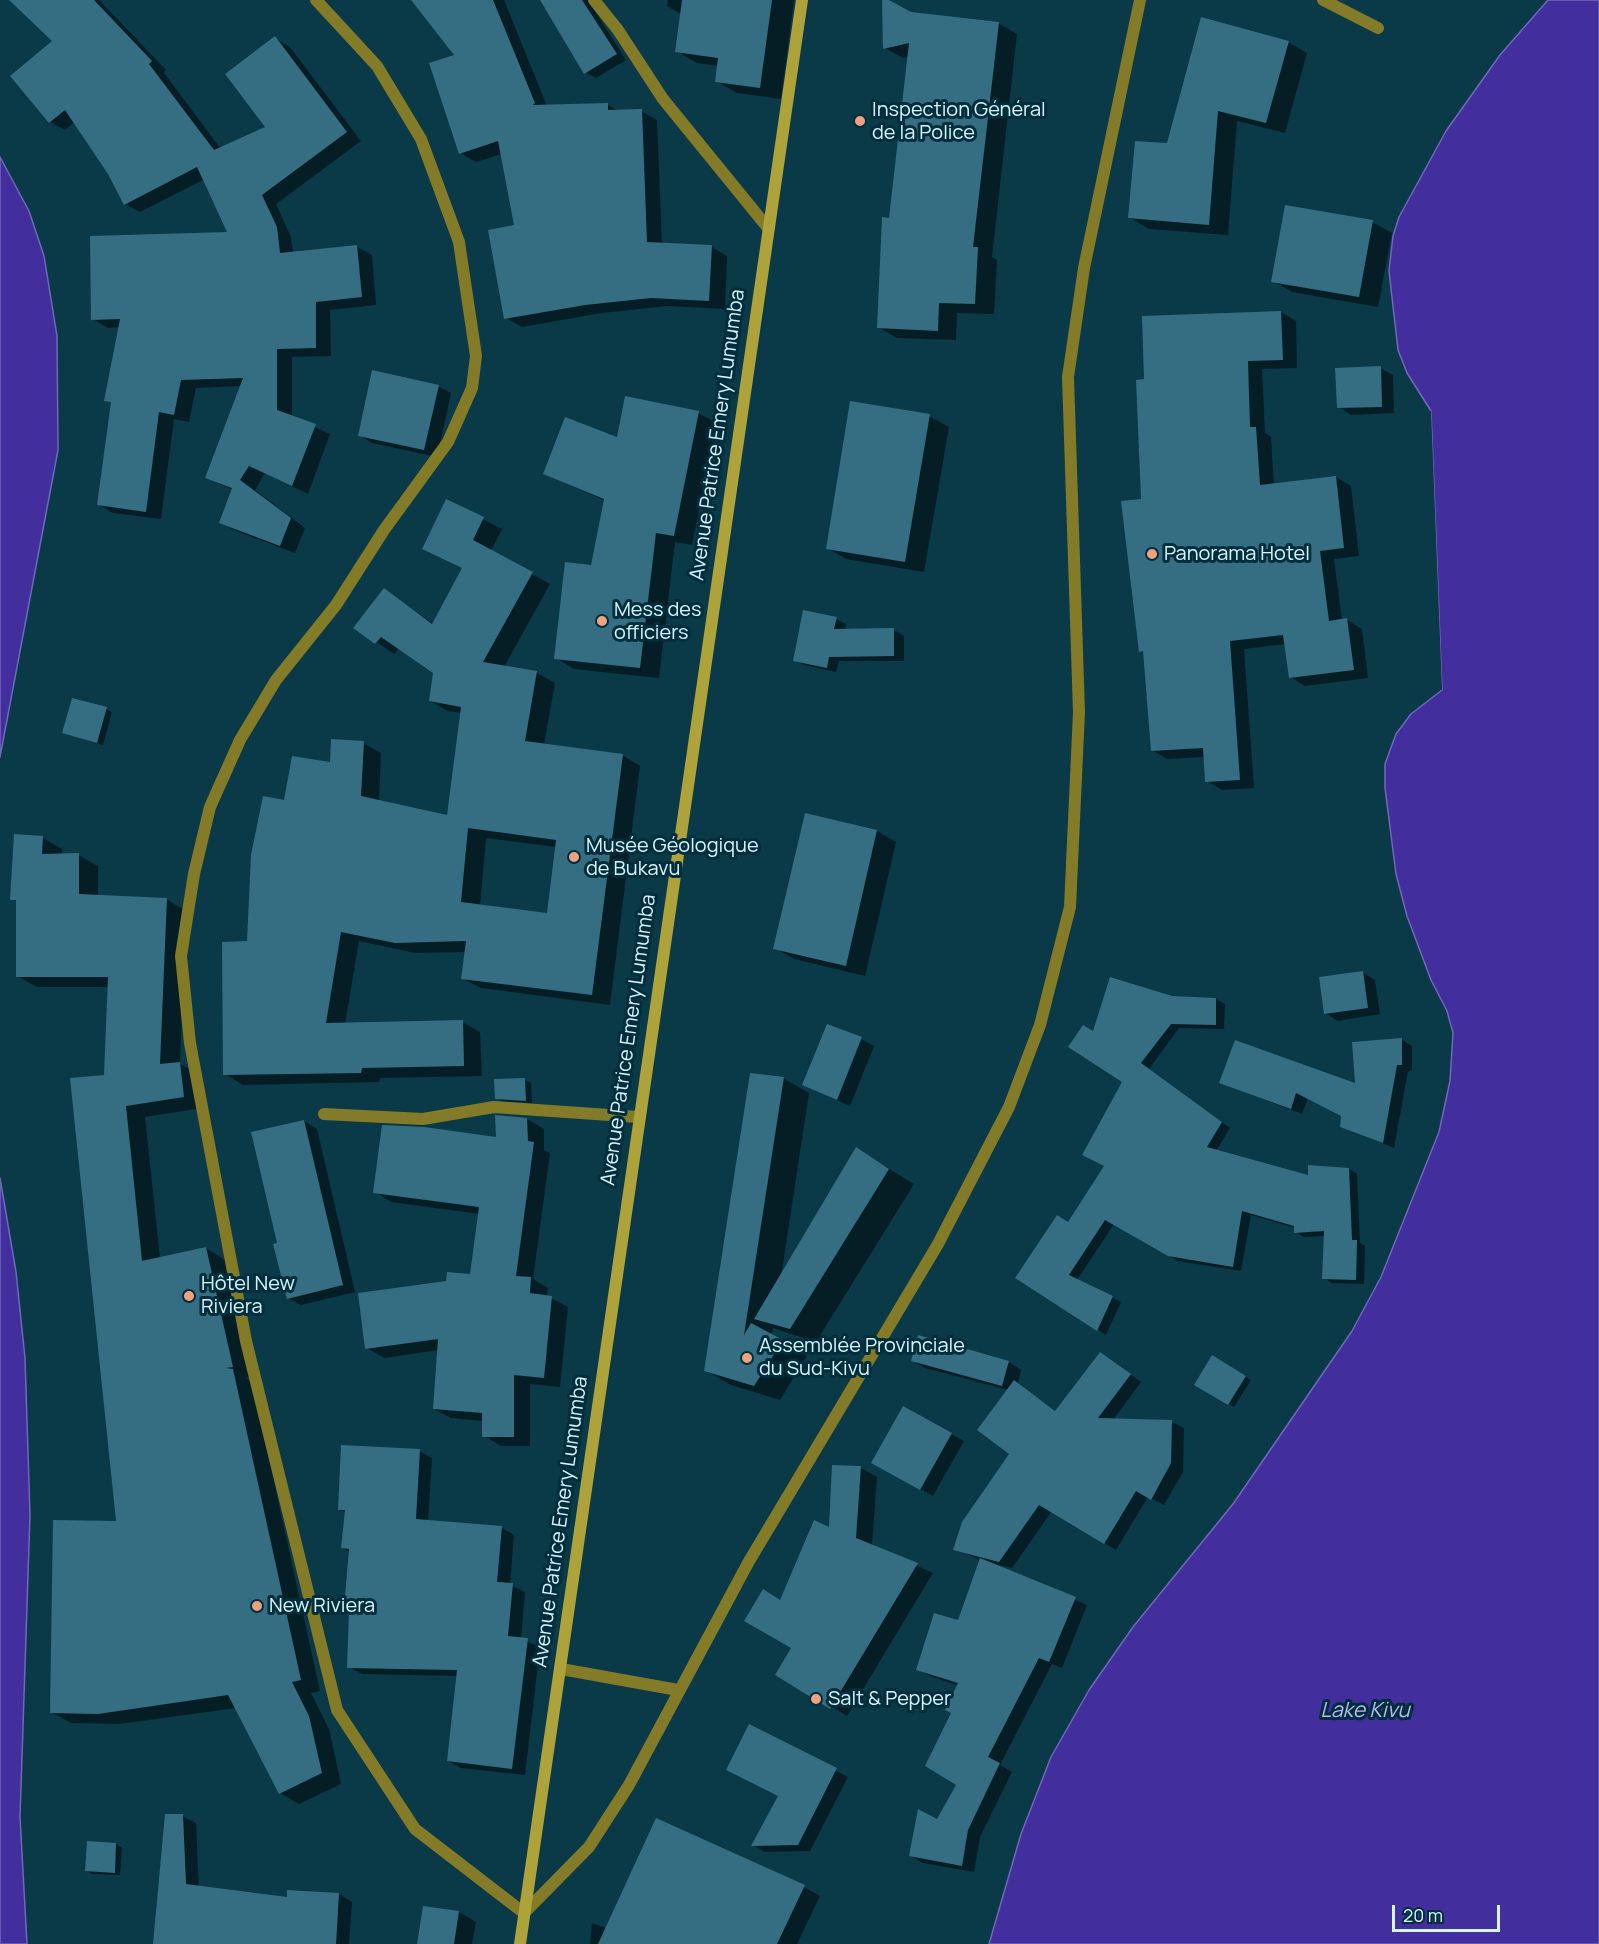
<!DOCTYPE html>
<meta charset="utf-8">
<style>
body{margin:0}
#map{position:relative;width:1599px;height:1944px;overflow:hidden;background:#0a3947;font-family:Manrope,sans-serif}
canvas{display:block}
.scale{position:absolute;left:1392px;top:1905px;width:108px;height:27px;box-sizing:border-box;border:3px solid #d7f3ff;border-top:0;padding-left:8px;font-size:18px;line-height:21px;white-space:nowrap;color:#d7f3ff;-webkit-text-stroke:4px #002e3c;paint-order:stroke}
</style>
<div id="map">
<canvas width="1599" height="1944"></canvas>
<div class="scale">20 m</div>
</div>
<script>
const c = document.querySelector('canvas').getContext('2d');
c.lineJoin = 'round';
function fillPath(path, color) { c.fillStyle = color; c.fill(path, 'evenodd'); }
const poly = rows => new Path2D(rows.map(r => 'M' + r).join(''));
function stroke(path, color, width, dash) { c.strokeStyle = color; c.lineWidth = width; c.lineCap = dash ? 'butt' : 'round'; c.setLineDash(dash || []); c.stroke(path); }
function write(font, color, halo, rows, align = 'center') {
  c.font = font + ' Manrope,sans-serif'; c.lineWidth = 6; c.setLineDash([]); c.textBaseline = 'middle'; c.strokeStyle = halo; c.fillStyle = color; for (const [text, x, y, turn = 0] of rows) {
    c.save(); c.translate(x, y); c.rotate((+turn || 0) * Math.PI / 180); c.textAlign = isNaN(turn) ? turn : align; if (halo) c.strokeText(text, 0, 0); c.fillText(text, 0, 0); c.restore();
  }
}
const water = poly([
 [1548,0,1599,0,1599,1944,989,1944,1021,1834,1051,1757,1089,1690,1133,1627,1233,1504,1352,1331,1381,1277,1439,1132,1450,1081,1453,1033,1447,1011,1431,980,1407,916,1396,874,1385,788,1385,764,1396,734,1411,714,1442,690,1431,411,1407,373,1398,350,1389,271,1393,236,1399,217,1446,131,1500,55,1548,0],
 [0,157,29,211,44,256,57,336,58,450,0,757,0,157],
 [0,1178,16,1272,25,1358,30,1515,20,1817,27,1944,0,1944,0,1178]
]);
fillPath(water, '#422e9c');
stroke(water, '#6f69ba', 1.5);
fillPath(poly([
 [1427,411,1431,411,1442,690,1438,690]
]), '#0a3947');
fillPath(poly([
 [11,0,99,0,166,70,164,73,221,149,267,128,275,38,290,47,361,141,276,204,291,237,293,253,357,247,372,255,376,305,330,310,331,356,292,357,292,417,330,434,308,494,265,473,255,490,305,528,295,553,236,531,221,523,233,490,207,478,241,386,196,388,189,422,174,419,161,519,113,513,98,504,112,403,106,400,119,327,108,328,93,319,230,233,205,179,140,212,125,204,109,174,75,122,65,130,50,122,54,42],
 [413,0,504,0,547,106,608,105,619,111,641,111,657,120,662,244,712,247,727,256,725,309,668,306,602,313,522,327,506,318,515,226,502,154,476,162,460,153,457,55],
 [543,0,588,0,626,60,596,78,585,72],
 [668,0,794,0,781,99,737,93,716,81,718,66,697,63,676,51,681,14,667,6],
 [884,0,911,14,998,23,1017,34,992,257,997,260,994,314,957,313,956,340,897,338,878,327,909,57,903,58,885,48],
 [1288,42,1307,53,1285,133,1237,121,1228,235,1149,229,1130,218,1168,145],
 [1372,222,1392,233,1378,307,1292,292,1273,281],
 [1281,312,1296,321,1297,368,1262,369,1265,433,1271,437,1274,485,1336,477,1351,486,1359,556,1334,559,1342,620,1347,620,1362,629,1368,678,1305,686,1290,677,1286,644,1244,649,1254,788,1222,790,1207,781,1205,757,1167,759,1152,750,1145,653,1140,651,1146,381],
 [1380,368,1393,375,1394,413,1351,415,1339,407],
 [438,386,451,393,437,457,372,443,359,435],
 [698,413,717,423,692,545,675,542,659,678,574,669,556,658,592,566,606,501,544,474,618,439],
 [929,416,949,427,924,572,846,559,827,548],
 [447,501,502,529,491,551,550,584,504,667,537,673,555,683,544,745,622,755,640,766,610,1005,481,988,462,978,466,952,415,953,359,941,345,1024,462,1022,480,1032,482,1076,380,1078,379,1082,243,1085,225,1074,248,943,285,802,331,764,363,743,381,753,379,801,449,817,462,713,448,711,430,701,434,672,399,648,394,654,356,628,384,590,434,624,464,569,424,548],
 [486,838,556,847,548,914,480,906],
 [836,619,846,624,845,631,894,630,904,636,904,661,839,661,836,672,804,665,794,660],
 [106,709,112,712,103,745,63,732],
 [806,815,877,831,896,842,865,976,794,959,775,948],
 [43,838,62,849,62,855,78,855,98,866,98,896,166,899,186,911,180,1064,199,1074,203,1108,145,1117,160,1258,206,1248,225,1260,251,1377,246,1378,252,1382,320,1691,311,1693,329,1729,341,1784,299,1804,280,1793,236,1708,119,1724,71,1723,51,1712,118,1523,109,987,37,987,17,976,17,902,11,899],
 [1362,972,1375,980,1380,1014,1338,1021,1325,1013],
 [1171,998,1216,999,1225,1004,1224,1029,1179,1028,1149,1069,1230,1128,1216,1151,1309,1177,1349,1169,1357,1174,1360,1243,1365,1246,1364,1284,1332,1283,1324,1278,1325,1236,1304,1237,1296,1232,1295,1228,1251,1215,1241,1271,1178,1261,1114,1224,1077,1280,1121,1302,1106,1335,1017,1278,1069,1224,1106,1166,1124,1081,1094,1033],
 [861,1039,874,1046,850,1106,804,1085],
 [1401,1039,1412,1046,1412,1070,1408,1071,1394,1148,1341,1126,1343,1116,1308,1098,1302,1114,1221,1083,1356,1085],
 [783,1078,809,1093,781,1277,857,1149,914,1184,816,1342,773,1328,771,1336,807,1356,780,1400,731,1385,705,1370],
 [525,1080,531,1083,532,1103,502,1101,496,1098],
 [527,1119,544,1129,544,1150,550,1153,533,1279,548,1288,547,1296,568,1307,560,1387,530,1384,530,1446,501,1446,484,1436,483,1421,451,1418,434,1409,439,1350,384,1358,367,1348,447,1283,472,1275,480,1214,391,1202,375,1192,497,1138],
 [304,1121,317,1129,355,1292,301,1305,288,1298,279,1244],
 [919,1337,1009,1362,1021,1370,1018,1384,1057,1412,1112,1361,1141,1382,1113,1420,1172,1422,1184,1428,1183,1472,1164,1505,1148,1497,1116,1550,1052,1511,1012,1568,995,1564,1087,1605,1062,1668,1052,1664,1000,1765,1012,1772,980,1837,974,1872,923,1863,911,1856,937,1821,958,1785,953,1713,959,1686,930,1676,917,1669,959,1622,981,1560,955,1549,1011,1454,1008,1390,925,1368,913,1361],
 [1212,1357,1251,1380,1234,1407,1196,1385],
 [904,1408,964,1441,933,1496,874,1463],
 [419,1451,432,1458,428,1522,502,1528,514,1535,510,1585,525,1592,521,1639,540,1647,525,1775,461,1768,448,1761,458,1676,362,1674,349,1667,351,1610,345,1607,350,1552,343,1548,346,1513,339,1509],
 [834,1466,861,1468,877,1477,872,1546,933,1573,847,1716,777,1674,793,1648,781,1602,831,1529],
 [750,1726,848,1777,810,1851,765,1852,753,1845,780,1797],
 [182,1816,196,1823,199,1887,288,1899,339,1894,352,1902,349,1944,155,1944],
 [88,1843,116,1844,122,1848,120,1875,92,1874,86,1870],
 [804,1887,820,1896,797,1944,590,1944,592,1923,606,1928],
 [459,1912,476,1922,472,1944,419,1944]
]), '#0007');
fillPath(poly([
 [9,0,94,0,152,61,149,64,214,150,265,127,225,74,275,36,347,132,262,195,277,227,280,253,357,245,362,297,316,302,316,348,277,349,277,410,316,424,292,486,249,466,240,480,291,518,280,546,219,523,232,488,205,478,243,378,181,380,174,415,159,412,146,512,97,505,111,402,104,401,120,319,91,320,90,236,227,232,197,167,124,205,108,174,65,110,49,123,10,76,52,41],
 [411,0,493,0,535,103,533,105,608,103,608,110,642,109,647,242,712,245,709,301,651,298,585,305,504,319,488,230,514,225,498,141,459,154,429,63,454,55],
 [540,0,582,0,617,54,584,74],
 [682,0,772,0,760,88,715,82,718,58,675,52],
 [882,0,889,0,911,12,999,22,973,247,978,247,975,304,939,303,938,331,877,328,882,217,889,218,909,43,883,49],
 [1201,17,1289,41,1266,123,1218,111,1209,225,1128,218,1135,141,1167,143],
 [1285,205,1373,220,1359,297,1271,282],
 [1281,311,1283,360,1248,361,1250,427,1256,427,1260,485,1336,476,1344,548,1320,551,1329,621,1347,618,1354,670,1289,678,1283,635,1230,641,1240,780,1205,782,1203,748,1151,751,1143,651,1139,652,1121,501,1141,499,1136,380,1144,379,1142,316],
 [1381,366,1382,407,1337,408,1335,368],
 [372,370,439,385,424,450,358,436],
 [625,396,699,411,674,536,656,533,640,668,554,659,565,562,591,565,604,499,543,474,565,417,617,437],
 [850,401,930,414,905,562,826,549],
 [446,499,484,517,473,540,533,572,483,662,537,671,525,741,623,754,592,995,461,979,466,941,395,943,341,932,326,1023,463,1020,464,1066,362,1068,361,1073,223,1075,222,942,247,941,251,855,263,796,284,800,292,756,330,762,331,739,364,741,361,796,447,815,461,707,429,701,433,673,381,637,375,644,353,628,384,588,432,624,462,568,422,549],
 [468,828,556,840,547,913,461,902],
 [803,610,837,617,834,629,894,628,894,656,829,657,827,668,793,661],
 [72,698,107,707,97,743,62,733],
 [805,813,877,830,846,966,773,949],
 [14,834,43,836,42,854,79,853,79,894,167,898,160,1064,180,1062,184,1097,126,1106,142,1261,206,1247,233,1367,226,1368,233,1369,301,1680,292,1682,309,1716,322,1773,279,1794,228,1695,98,1714,50,1713,53,1520,116,1521,70,1078,104,1075,108,977,16,977,16,900,10,900],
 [1363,971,1368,1008,1324,1014,1319,977],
 [1110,977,1172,996,1216,998,1216,1025,1171,1024,1141,1063,1222,1122,1207,1147,1308,1175,1308,1165,1349,1168,1352,1240,1357,1240,1356,1280,1322,1279,1324,1231,1294,1233,1294,1226,1242,1211,1233,1267,1168,1256,1105,1220,1069,1275,1113,1296,1097,1331,1015,1278,1057,1215,1068,1222,1104,1166,1082,1155,1122,1082,1068,1047,1083,1025,1093,1031],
 [827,1024,862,1037,837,1100,802,1085],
 [1402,1038,1402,1065,1397,1065,1383,1143,1340,1127,1341,1116,1296,1093,1291,1109,1219,1083,1235,1040,1355,1083,1352,1042],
 [750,1073,784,1077,744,1335,751,1323,783,1340,754,1386,704,1371],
 [525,1078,526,1101,495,1099,494,1079],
 [495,1115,527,1118,528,1141,534,1142,516,1276,531,1277,530,1293,552,1296,544,1378,514,1375,514,1437,482,1437,482,1413,433,1409,438,1339,365,1349,358,1293,446,1281,447,1272,470,1274,479,1207,373,1193,382,1125,424,1127,496,1137],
 [304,1120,343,1285,287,1299,273,1244,277,1243,251,1132],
 [856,1147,889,1169,790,1329,754,1319],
 [918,1335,1009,1361,1002,1386,911,1361],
 [1100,1352,1131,1374,1098,1418,1172,1420,1171,1463,1151,1500,1136,1491,1104,1544,1039,1505,999,1562,953,1550,962,1522,1009,1454,977,1430,1014,1380,1055,1411],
 [1212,1355,1246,1376,1228,1405,1194,1385],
 [903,1406,952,1433,920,1490,871,1463],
 [341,1445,420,1449,416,1519,502,1526,497,1582,513,1583,508,1636,528,1638,512,1769,447,1761,457,1670,347,1668,349,1609,344,1608,349,1549,341,1548,345,1510,338,1510],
 [832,1465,861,1466,856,1538,918,1563,830,1709,775,1675,791,1648,744,1621,763,1589,780,1600,814,1520,829,1527],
 [980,1558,1076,1597,1049,1662,1039,1658,988,1757,1000,1763,968,1830,962,1866,909,1856,918,1809,937,1819,956,1785,925,1766,951,1713,945,1710,958,1683,916,1670,934,1613,958,1620],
 [749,1724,837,1768,798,1845,751,1846,778,1796,726,1770],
 [165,1814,183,1814,186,1884,287,1897,287,1890,339,1893,336,1944,153,1944],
 [656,1818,805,1885,777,1944,598,1944],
 [87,1841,116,1843,115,1873,85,1871],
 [423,1906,459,1911,454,1944,417,1944]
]), '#356e82');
stroke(poly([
 [324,1114,423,1119,494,1107,638,1117]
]), '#837b28', 12);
stroke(poly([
 [316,0,377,66,421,139,459,242,476,356,472,388,448,442,384,530,336,605,276,680,240,740,210,807,194,874,181,956,190,1043,246,1341,337,1710,415,1829,524,1913,589,1847,629,1785,748,1563,938,1244,1009,1107,1040,1025,1070,907,1079,712,1068,377,1084,268,1140,0],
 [594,0,618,30,663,99,768,228],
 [1323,0,1378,28],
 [561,1669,678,1690]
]), '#837b28', 12);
stroke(poly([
 [520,1944,802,0]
]), '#ada33a', 12);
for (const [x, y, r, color] of [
 [860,121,6,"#f2a17e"],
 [1152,554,6,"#f2a17e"],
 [602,621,6,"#f2a17e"],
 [574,857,6,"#f2a17e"],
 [189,1296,6,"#f2a17e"],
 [747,1358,6,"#f2a17e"],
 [257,1606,6,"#f2a17e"],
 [816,1699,6,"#f2a17e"]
]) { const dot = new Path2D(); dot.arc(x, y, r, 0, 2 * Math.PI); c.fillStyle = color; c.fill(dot); stroke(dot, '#002e3c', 2); }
write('20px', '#d7f3ff', '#002e3c', [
 ["Inspection Général",872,110],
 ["de la Police",872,133],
 ["Panorama Hotel",1164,554],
 ["Mess des",614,610],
 ["officiers",614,633],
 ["Musée Géologique",586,846],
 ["de Bukavu",586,869],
 ["Hôtel New",201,1284],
 ["Riviera",201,1307],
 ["Assemblée Provinciale",759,1346],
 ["du Sud-Kivu",759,1369],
 ["New Riviera",269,1606],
 ["Salt & Pepper",828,1699]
], 'left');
write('20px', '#d7f3ff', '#002e3c', [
 ["Avenue Patrice Emery Lumumba",718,435,-82],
 ["Avenue Patrice Emery Lumumba",629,1040,-82],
 ["Avenue Patrice Emery Lumumba",561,1522,-82]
]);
write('italic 21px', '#b7b8f1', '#002e3c', [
 ["Lake Kivu",1365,1711]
]);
</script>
